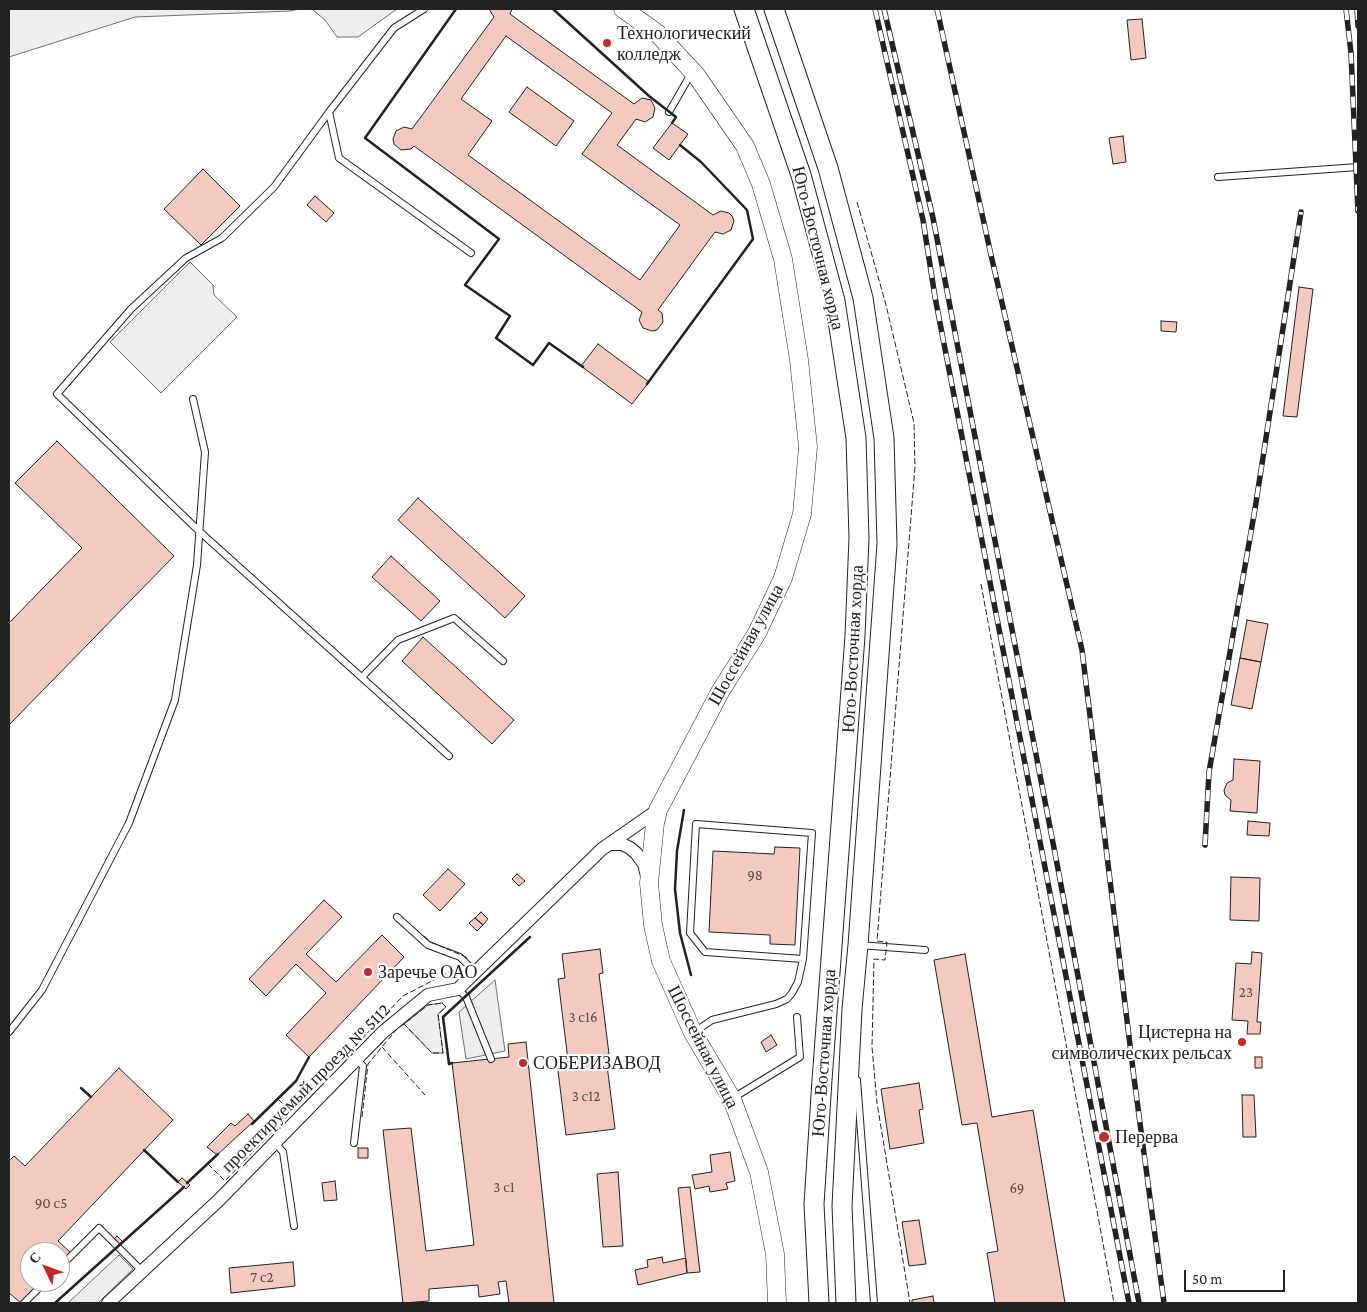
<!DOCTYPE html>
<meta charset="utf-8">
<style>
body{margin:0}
#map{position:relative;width:1367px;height:1312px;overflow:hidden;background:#fff;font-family:"Crimson Pro",serif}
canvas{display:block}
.frame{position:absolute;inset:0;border:10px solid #222;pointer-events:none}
.north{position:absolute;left:20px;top:1242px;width:50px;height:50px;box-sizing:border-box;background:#fff;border:1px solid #a7a7a7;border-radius:50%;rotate:312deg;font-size:14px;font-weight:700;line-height:20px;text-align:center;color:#222}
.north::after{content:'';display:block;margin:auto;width:18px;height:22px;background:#c62828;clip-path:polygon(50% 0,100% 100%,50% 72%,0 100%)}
.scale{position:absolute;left:1184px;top:1270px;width:101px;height:22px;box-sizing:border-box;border:2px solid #222;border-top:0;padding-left:6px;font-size:15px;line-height:18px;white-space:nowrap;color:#222;-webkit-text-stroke:4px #fff;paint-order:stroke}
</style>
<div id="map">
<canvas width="1367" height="1312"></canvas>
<div class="frame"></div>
<div class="north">С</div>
<div class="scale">50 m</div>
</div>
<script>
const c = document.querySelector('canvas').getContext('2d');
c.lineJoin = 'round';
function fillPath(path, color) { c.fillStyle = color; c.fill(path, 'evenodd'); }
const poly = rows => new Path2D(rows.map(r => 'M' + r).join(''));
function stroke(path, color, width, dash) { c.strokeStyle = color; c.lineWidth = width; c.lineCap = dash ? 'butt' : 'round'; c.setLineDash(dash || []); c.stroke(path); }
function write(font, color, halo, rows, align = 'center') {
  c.font = font + ' "Crimson Pro",serif'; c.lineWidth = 4; c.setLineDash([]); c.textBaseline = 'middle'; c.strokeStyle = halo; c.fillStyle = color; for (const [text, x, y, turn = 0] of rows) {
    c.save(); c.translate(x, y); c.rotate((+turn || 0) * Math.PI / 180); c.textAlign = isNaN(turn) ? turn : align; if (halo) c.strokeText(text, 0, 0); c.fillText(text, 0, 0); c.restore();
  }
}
const green = poly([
 [9,9,299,9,290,11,135,17,9,57,9,9],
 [312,9,397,9,358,37,337,37,325,20,312,9],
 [442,1003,446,1007,438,1014,443,1053,432,1053,404,1024,428,1005,442,1003]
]);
fillPath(green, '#eee');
stroke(green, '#6f6f6f', 1);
const parking = poly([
 [190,262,213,285,214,295,237,317,161,393,110,342,190,262],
 [495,980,505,1051,466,1059,459,1012,495,980],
 [119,1255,133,1269,98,1303,68,1303,119,1255]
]);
fillPath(parking, '#ededed');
stroke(parking, '#6f6f6f', 1);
const building = poly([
 [489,9,512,9,510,14,634,104,642,98,651,100,655,108,653,117,645,122,636,119,617,145,713,215,721,211,729,213,732,216,734,221,731,230,723,234,715,232,658,310,662,313,663,322,657,330,652,331,643,328,639,320,642,312,414,146,411,149,401,150,394,144,393,139,396,131,404,127,412,129,494,17,489,9],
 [506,36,612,113,582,154,680,225,640,280,468,155,492,121,461,99,506,36],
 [1142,19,1146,58,1131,60,1127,20,1142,19],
 [527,87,574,121,556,146,509,112,527,87],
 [672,123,688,134,669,160,653,148,672,123],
 [1123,136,1126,162,1113,164,1109,138,1123,136],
 [203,169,240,206,201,245,164,209,203,169],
 [315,196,334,213,326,222,307,205,315,196],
 [1299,287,1313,289,1297,417,1283,416,1299,287],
 [1161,321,1177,322,1176,332,1161,331,1161,321],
 [598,344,649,382,632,404,581,366,598,344],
 [57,441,174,556,9,725,9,623,82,548,15,483,57,441],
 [418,498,525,596,505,618,398,520,418,498],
 [391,556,440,601,421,621,372,577,391,556],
 [1247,620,1268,624,1261,662,1240,658,1247,620],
 [423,637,514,720,492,744,402,661,423,637],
 [1240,658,1261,662,1252,709,1231,705,1240,658],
 [1234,759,1260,761,1257,813,1230,811,1231,800,1225,795,1224,790,1227,783,1233,780,1234,759],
 [1248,821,1270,823,1269,836,1247,835,1248,821],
 [775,847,800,848,795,945,770,944,770,935,709,932,713,851,774,854,775,847],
 [448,869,465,884,440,911,423,895,448,869],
 [517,874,525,881,519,886,512,879,517,874],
 [1231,877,1260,878,1259,921,1230,920,1231,877],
 [324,900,342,917,306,954,336,982,382,935,404,957,309,1057,286,1035,326,993,296,964,266,996,249,979,324,900],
 [481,912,488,919,483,925,475,918,481,912],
 [475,918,483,925,477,931,469,923,475,918],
 [600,949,603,973,599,974,609,1054,568,1060,558,979,565,978,562,954,600,949],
 [1252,952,1262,953,1257,1022,1261,1022,1260,1034,1247,1034,1248,1021,1232,1020,1236,963,1251,964,1252,952],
 [965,954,992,1117,1033,1110,1065,1303,995,1303,987,1253,998,1251,977,1123,962,1125,934,960,965,954],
 [771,1035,777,1045,766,1052,761,1042,771,1035],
 [526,1042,554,1303,509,1303,506,1281,498,1282,500,1294,479,1297,478,1285,429,1289,429,1301,403,1303,383,1130,411,1128,426,1251,474,1245,452,1063,509,1057,508,1044,526,1042],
 [606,1057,615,1129,566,1135,557,1063,606,1057],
 [1255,1057,1262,1057,1262,1068,1255,1068,1255,1057],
 [119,1068,173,1120,58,1241,71,1253,60,1265,60,1252,30,1252,30,1282,43,1282,21,1303,9,1293,9,1161,14,1156,25,1166,119,1068],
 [919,1083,923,1109,919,1110,924,1143,890,1149,881,1089,919,1083],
 [1242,1095,1254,1095,1256,1137,1243,1137,1242,1095],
 [248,1114,254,1121,217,1155,207,1147,231,1123,235,1126,248,1114],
 [358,1148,368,1148,368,1158,358,1158,358,1148],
 [730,1152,735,1181,726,1183,728,1189,710,1192,709,1186,695,1189,692,1175,712,1172,710,1155,730,1152],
 [618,1172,623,1246,603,1247,597,1174,618,1172],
 [182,1178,190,1185,186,1189,178,1182,182,1178],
 [335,1181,337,1200,324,1201,322,1183,335,1181],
 [690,1187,700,1272,687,1273,678,1188,690,1187],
 [919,1220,926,1264,909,1266,902,1222,919,1220],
 [117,1236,123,1242,119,1246,113,1240,117,1236],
 [662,1257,663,1263,686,1258,687,1273,638,1285,635,1270,648,1267,647,1260,662,1257],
 [293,1262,295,1286,231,1293,229,1268,293,1262],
 [933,1296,934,1303,912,1303,912,1300,933,1296]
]);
fillPath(building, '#f3c9c0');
stroke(building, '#222', 1);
const lane = poly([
 [424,9,394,28,329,112,339,158,471,253],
 [329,112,274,187,222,238,186,258,131,309,57,394,199,531,449,756],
 [669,112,692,72],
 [1218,177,1358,167],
 [362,677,398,640,454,618,503,661],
 [397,917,428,945,460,957,475,972],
 [859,945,925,950],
 [458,989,466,997,491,1059],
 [9,1032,42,990,129,823,175,700,197,565,205,452,193,399],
 [693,1033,712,1020,776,1004,787,999,792,993,798,982,803,959,812,833,696,824,690,933,705,952,803,959],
 [857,1080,874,1303],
 [733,1098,800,1057,797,1017],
 [275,1143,283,1152,294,1226],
 [354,1143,363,1066,357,1059],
 [60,1267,99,1228,142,1271],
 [24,1303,45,1282]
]);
const street = poly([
 [610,844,622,844,630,848,636,853,644,864,647,876],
 [108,1303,219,1200,383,1032,428,995,458,989,602,849,658,810]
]);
const secondary = poly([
 [623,9,657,33,696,75,745,146,761,184,783,259,799,360,808,447,802,514,783,578,757,633,720,692,658,810,655,823,649,883,653,925,661,961,693,1033,732,1099,759,1172,775,1254,777,1303]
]);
const primary = poly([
 [744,9,801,175,835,301,856,438,859,538,855,636,822,1080,814,1204,819,1303],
 [774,9,828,168,863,298,884,438,887,544,858,945,852,1009,842,1206,846,1303]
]);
stroke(lane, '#222', 8);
stroke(street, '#222', 14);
stroke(secondary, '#222', 19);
stroke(primary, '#222', 21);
stroke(lane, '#fff', 6);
stroke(street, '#fff', 12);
stroke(secondary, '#fff', 18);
stroke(primary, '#fff', 19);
const rail = poly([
 [875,9,923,220,935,297,1129,1303],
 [884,9,933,218,1058,869,1139,1303],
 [937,9,991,255,1082,650,1134,1078,1164,1303],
 [1346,9,1351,53,1358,211],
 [1357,9,1358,26],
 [1205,845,1209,772,1255,509,1301,212]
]);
stroke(rail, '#222', 5.5);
stroke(rail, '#fff', 4, [11]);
stroke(poly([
 [857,202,886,305,914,423,915,467,877,941,887,942,885,960,874,959,872,1047,877,1103,910,1303],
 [981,584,1114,1303],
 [424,936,431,942,468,958],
 [442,1003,446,1007,438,1014,443,1053,432,1053,404,1024,428,1005,442,1003],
 [382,1047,425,1095],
 [278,1099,292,1113],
 [362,1117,368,1064,396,1030,404,1024],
 [208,1164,225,1181,403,996,453,970,459,965]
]), '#222', 1, [6, 2.5]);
stroke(poly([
 [456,9,365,138,499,239,465,285,510,316,496,338,533,365,549,343,583,367],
 [553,9,649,96,676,117,672,123],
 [647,384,753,239,747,210,701,162,680,145],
 [684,810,677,851,675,889,680,933,691,975],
 [452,1063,449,1064,443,1017,530,937],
 [81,1088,91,1097],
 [252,1124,296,1081,309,1057],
 [144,1150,178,1182],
 [187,1183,218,1154],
 [55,1303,184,1187]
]), '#222', 2.5);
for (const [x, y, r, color] of [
 [607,43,5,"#c62828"],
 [368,972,5,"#c62828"],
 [1242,1042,5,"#c62828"],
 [523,1063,5,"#c62828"],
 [1104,1137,6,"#c62828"]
]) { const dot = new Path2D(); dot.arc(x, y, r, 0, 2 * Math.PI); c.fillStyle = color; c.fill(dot); stroke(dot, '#fff', 2); }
write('15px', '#564c4a', null, [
 ["98",755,875],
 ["23",1246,992],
 ["3 с16",583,1017],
 ["3 с12",586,1096],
 ["3 с1",504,1187],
 ["69",1017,1188],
 ["90 с5",51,1203],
 ["7 с2",262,1277]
]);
write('18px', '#222', '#fff', [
 ["Технологический",617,33],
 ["колледж",617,54],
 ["Заречье ОАО",378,972],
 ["Цистерна на",1232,1032,"right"],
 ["символических рельсах",1232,1053,"right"],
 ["СОБЕРИЗАВОД",533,1063],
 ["Перерва",1115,1137]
], 'left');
write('18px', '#222', '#fff', [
 ["Юго-Восточная хорда",818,248,76],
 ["Шоссейная улица",746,645,-61],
 ["Юго-Восточная хорда",853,649,-87],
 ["Шоссейная улица",703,1047,63],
 ["Юго-Восточная хорда",824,1053,-86],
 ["проектируемый проезд № 5112",306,1088,-45]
]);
</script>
